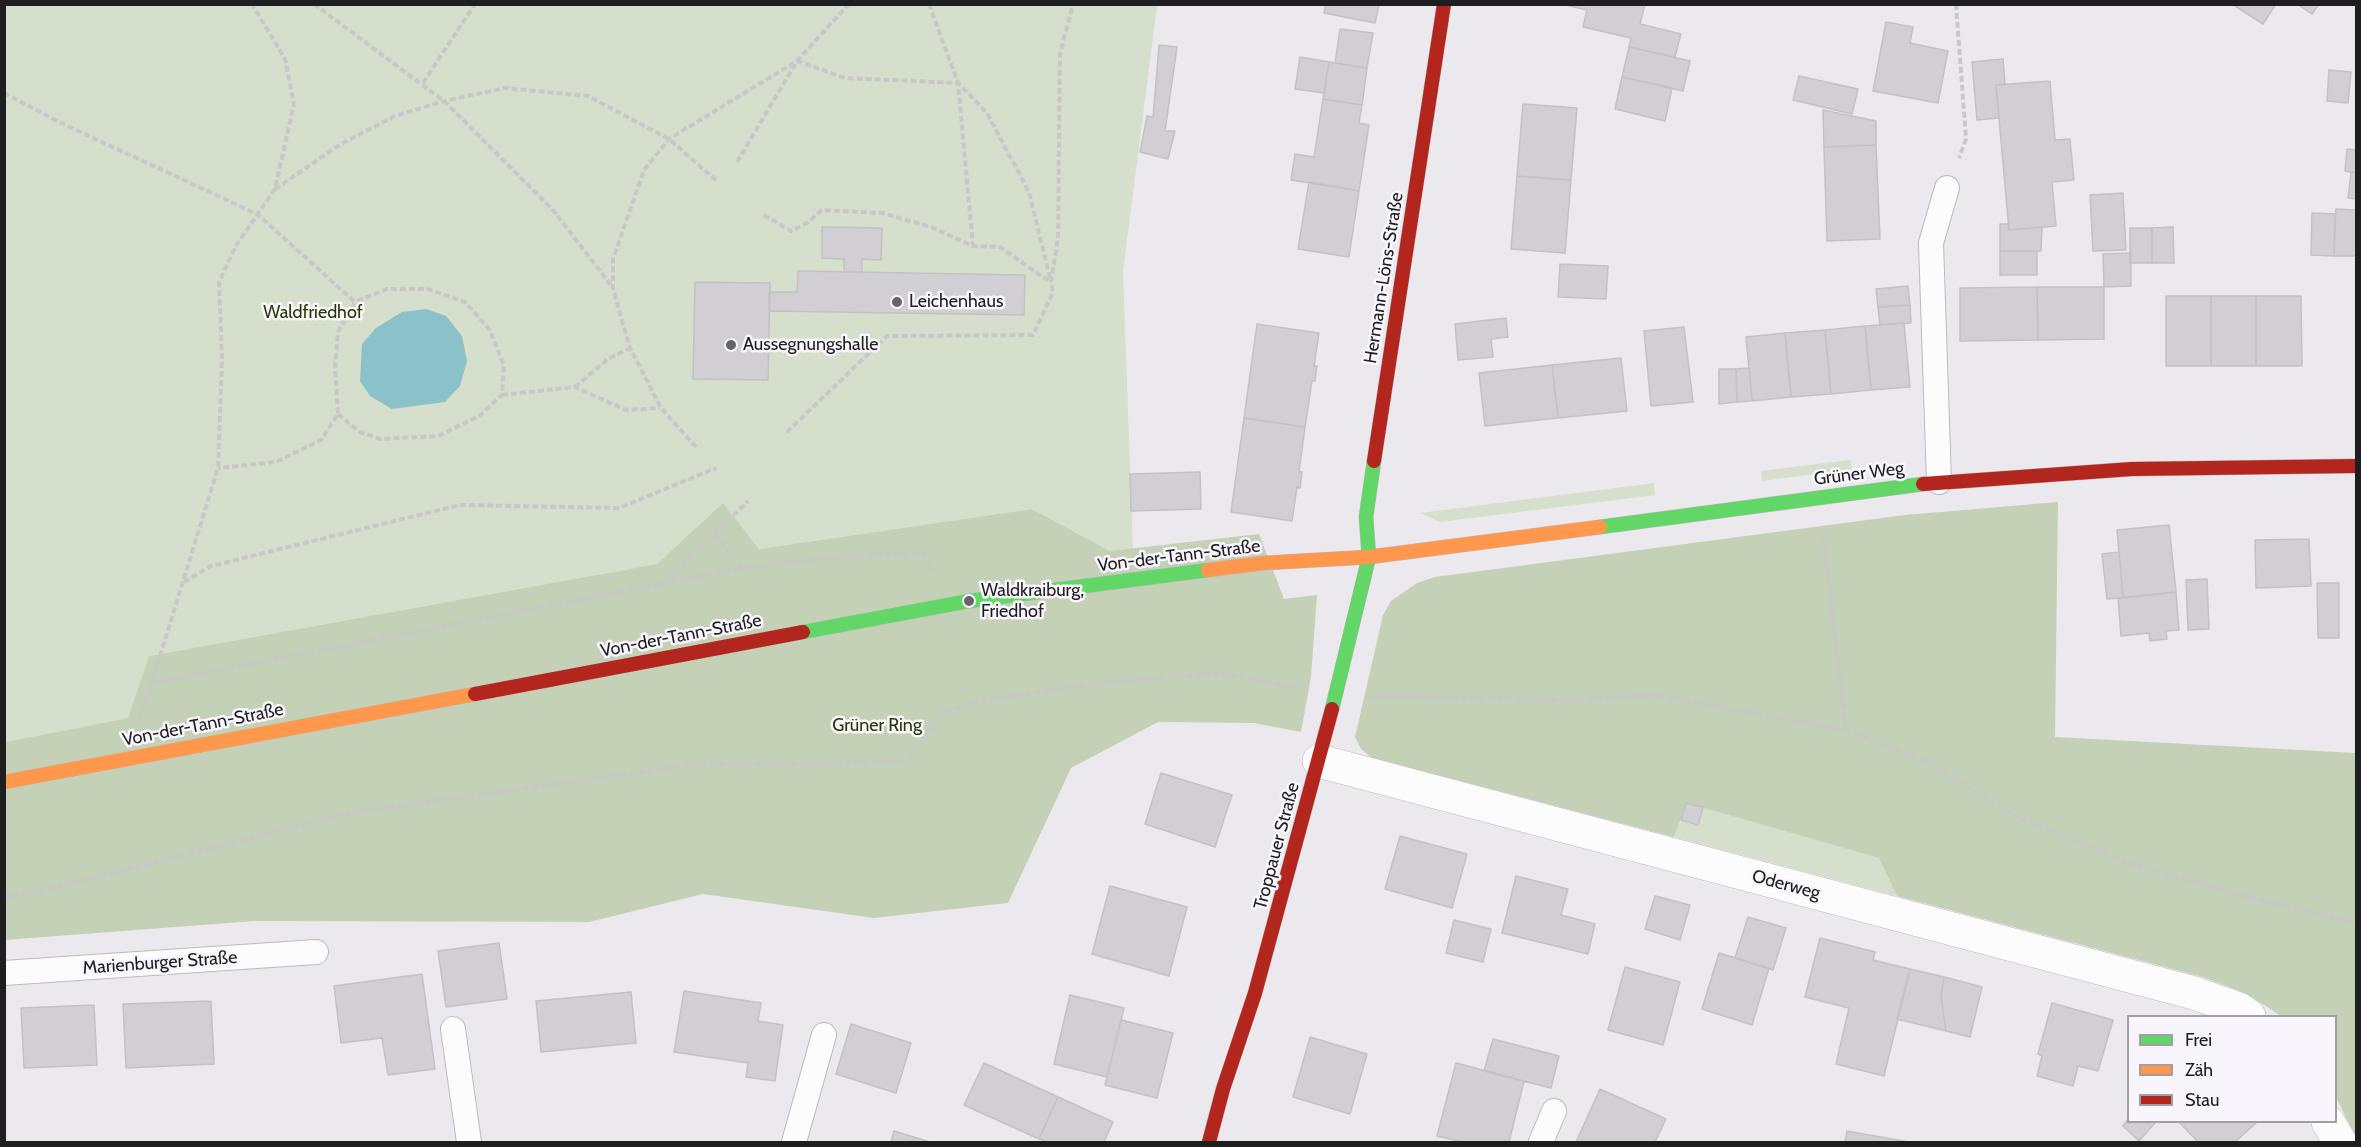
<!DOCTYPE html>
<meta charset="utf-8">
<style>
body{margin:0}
#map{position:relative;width:2361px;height:1147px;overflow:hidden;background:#ece9ee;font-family:Cabin,sans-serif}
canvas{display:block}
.frame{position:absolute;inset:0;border:6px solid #1e1d1f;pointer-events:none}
.legend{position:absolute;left:2127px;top:1015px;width:210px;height:108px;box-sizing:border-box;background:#f9f5fd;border:2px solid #a19fa4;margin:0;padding:8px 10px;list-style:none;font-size:18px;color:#1e1d1f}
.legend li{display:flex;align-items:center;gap:12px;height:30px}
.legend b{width:30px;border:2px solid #a19fa4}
</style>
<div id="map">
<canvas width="2361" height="1147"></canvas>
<div class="frame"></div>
<ul class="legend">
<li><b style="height:8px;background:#63d668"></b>Frei</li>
<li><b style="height:8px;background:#ff974d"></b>Zäh</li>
<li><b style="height:8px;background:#b3261e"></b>Stau</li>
</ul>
</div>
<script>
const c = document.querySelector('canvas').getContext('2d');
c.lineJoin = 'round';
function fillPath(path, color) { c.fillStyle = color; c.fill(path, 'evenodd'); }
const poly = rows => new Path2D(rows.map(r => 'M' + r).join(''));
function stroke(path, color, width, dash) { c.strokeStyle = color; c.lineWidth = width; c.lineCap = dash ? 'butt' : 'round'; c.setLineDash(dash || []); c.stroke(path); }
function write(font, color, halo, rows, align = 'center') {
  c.font = font + ' Cabin,sans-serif'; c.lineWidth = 5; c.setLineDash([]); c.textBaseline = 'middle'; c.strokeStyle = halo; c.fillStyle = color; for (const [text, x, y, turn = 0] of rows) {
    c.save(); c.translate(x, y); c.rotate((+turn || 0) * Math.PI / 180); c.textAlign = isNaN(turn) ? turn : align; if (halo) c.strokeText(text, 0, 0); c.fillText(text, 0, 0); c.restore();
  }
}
fillPath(poly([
 [5,5,1157,5,1123,272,1133,550,1110,551,1032,509,759,549,723,504,657,564,149,656,128,718,5,742],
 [1850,460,1852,469,1762,481,1761,471],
 [1654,483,1655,495,1440,522,1420,513],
 [1703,807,1880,858,1897,896,1674,837,1681,820,1698,825]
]), '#d5dfcc');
fillPath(poly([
 [2058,502,2055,737,2356,753,2356,1138,2336,1097,2336,1016,2281,1016,2247,994,2203,977,1897,896,1879,858,1687,803,1674,837,1372,758,1361,749,1355,737,1383,615,1391,601,1417,583,1435,577,1905,515],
 [723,503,759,549,1032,509,1110,551,1259,534,1284,599,1317,595,1311,677,1301,732,1254,723,1158,722,1071,768,1008,903,874,918,703,894,589,922,254,921,5,940,5,742,128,718,149,656,657,564]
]), '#c4d1b6');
fillPath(poly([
 [426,309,446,316,462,336,467,361,460,386,445,402,392,409,370,396,360,381,362,344,376,328,402,312]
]), '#8bc1c8');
const building = poly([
 [1326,4,1379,4,1375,23,1324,13,1326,4],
 [1645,4,1640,24,1681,34,1675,57,1629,47,1631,38,1583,27,1587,10,1566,5,1645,4],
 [2232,4,2276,4,2263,24,2232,4],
 [2297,4,2319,4,2312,14,2297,4],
 [1886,22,1913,27,1910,43,1948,51,1938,103,1873,91,1886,22],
 [1340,29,1373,33,1367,68,1335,63,1340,29],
 [1159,45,1177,47,1165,131,1175,131,1168,159,1140,152,1147,116,1153,117,1159,45],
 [1629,47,1690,61,1683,91,1622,77,1629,47],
 [1300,57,1329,62,1324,93,1295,89,1300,57],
 [2003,59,2005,84,1996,85,1999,118,1977,120,1972,62,2003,59],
 [1329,62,1367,68,1362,105,1323,99,1329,62],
 [2329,70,2351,72,2348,103,2327,101,2329,70],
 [1799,76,1858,89,1852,114,1793,100,1799,76],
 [1622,77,1672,88,1665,121,1615,109,1622,77],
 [2050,81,2055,140,2070,139,2074,180,2052,182,2056,226,2009,230,1996,85,2050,81],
 [1323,99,1362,105,1359,123,1369,125,1359,191,1291,180,1295,154,1314,157,1323,99],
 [1523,104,1577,108,1571,180,1517,176,1523,104],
 [1823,110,1876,121,1876,145,1824,147,1823,110],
 [1876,145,1880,239,1827,241,1824,147,1876,145],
 [2347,149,2356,150,2356,173,2345,171,2347,149],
 [2351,172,2356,173,2356,199,2348,198,2351,172],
 [1517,176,1571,180,1565,253,1511,249,1517,176],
 [1309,182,1359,191,1349,257,1298,249,1309,182],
 [2123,193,2126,250,2093,251,2090,195,2123,193],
 [2336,209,2356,210,2356,256,2334,256,2336,209],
 [2312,213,2335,214,2334,256,2311,255,2312,213],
 [2000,224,2008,224,2009,230,2042,227,2041,251,2000,251,2000,224],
 [822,227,882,228,881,260,862,259,862,272,844,272,844,259,822,258,822,227],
 [2173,227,2174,263,2152,263,2152,228,2173,227],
 [2130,228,2152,228,2152,263,2130,263,2130,228],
 [2000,251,2037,251,2037,275,2000,275,2000,251],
 [2131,253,2131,286,2104,287,2103,254,2131,253],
 [1560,264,1608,266,1606,299,1558,297,1560,264],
 [798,271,1025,275,1024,315,769,311,769,292,797,292,798,271],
 [695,282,770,283,768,380,693,379,695,282],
 [1908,286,1910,305,1878,307,1876,289,1908,286],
 [2037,287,2104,287,2104,339,2038,340,2037,287],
 [2037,287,2038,340,1960,341,1960,288,2037,287],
 [2166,296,2211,296,2211,366,2166,366,2166,296],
 [2211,296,2256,296,2256,366,2211,366,2211,296],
 [2256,296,2301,296,2302,366,2256,366,2256,296],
 [1910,305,1911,323,1880,325,1878,307,1910,305],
 [1506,318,1508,337,1491,339,1493,357,1458,360,1455,324,1506,318],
 [1904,323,1910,387,1871,390,1865,326,1904,323],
 [1257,324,1319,333,1314,366,1317,366,1315,381,1312,381,1305,427,1244,418,1257,324],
 [1865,326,1871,390,1831,394,1825,330,1865,326],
 [1684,327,1693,402,1651,406,1644,331,1684,327],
 [1825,330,1831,394,1791,397,1785,333,1825,330],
 [1785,333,1791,397,1752,401,1746,337,1785,333],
 [1621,358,1627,411,1558,418,1552,365,1621,358],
 [1552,365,1558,418,1485,426,1479,373,1552,365],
 [1749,368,1752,401,1737,402,1736,369,1749,368],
 [1719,369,1736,369,1737,402,1719,404,1719,369],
 [1244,418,1305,427,1299,472,1302,472,1300,488,1297,487,1292,521,1231,512,1244,418],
 [1200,472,1201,509,1131,511,1130,474,1200,472],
 [2169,525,2176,592,2123,598,2117,530,2169,525],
 [2309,539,2311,586,2256,588,2255,540,2309,539],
 [2119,552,2123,598,2107,599,2102,554,2119,552],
 [2207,579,2209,629,2188,630,2186,580,2207,579],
 [2317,583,2339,583,2339,638,2318,638,2317,583],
 [2176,592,2179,630,2166,631,2167,639,2150,641,2149,633,2121,636,2118,598,2176,592],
 [1161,773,1232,795,1215,847,1145,824,1161,773],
 [1686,803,1703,807,1698,825,1681,820,1686,803],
 [1400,836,1467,854,1452,908,1385,889,1400,836],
 [1516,876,1568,889,1561,915,1595,924,1588,954,1502,933,1516,876],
 [1110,886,1187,907,1169,976,1092,954,1110,886],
 [1655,896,1690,905,1680,940,1645,929,1655,896],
 [1748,917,1786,928,1773,970,1735,958,1748,917],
 [1454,920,1491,929,1483,962,1446,953,1454,920],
 [1820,938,1875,952,1873,960,1910,969,1884,1076,1836,1064,1849,1008,1805,997,1820,938],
 [499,943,507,999,446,1007,438,951,499,943],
 [1719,953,1769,968,1752,1025,1702,1009,1719,953],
 [1625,967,1680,982,1663,1045,1608,1030,1625,967],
 [1910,969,1944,977,1941,997,1946,1031,1897,1019,1910,969],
 [422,974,435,1069,388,1075,382,1038,341,1043,334,986,422,974],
 [1944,977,1982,987,1970,1037,1946,1031,1941,997,1944,977],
 [684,991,761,1003,758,1021,783,1025,775,1081,746,1077,748,1063,674,1052,684,991],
 [631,992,636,1043,541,1052,536,1001,631,992],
 [1070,995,1124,1008,1107,1077,1054,1064,1070,995],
 [211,1001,214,1064,126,1068,123,1004,211,1001],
 [2052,1003,2113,1020,2098,1071,2078,1066,2073,1086,2037,1076,2042,1056,2038,1054,2052,1003],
 [94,1005,97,1065,24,1068,21,1008,94,1005],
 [1121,1020,1173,1033,1157,1098,1105,1085,1121,1020],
 [851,1024,911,1043,896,1093,836,1074,851,1024],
 [1310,1037,1367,1054,1350,1114,1293,1097,1310,1037],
 [1493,1039,1559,1056,1551,1088,1484,1071,1493,1039],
 [984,1063,1058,1097,1039,1139,964,1105,984,1063],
 [1456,1063,1524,1081,1509,1142,1462,1142,1437,1136,1456,1063],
 [1600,1089,1666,1119,1655,1142,1576,1142,1600,1089],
 [1058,1097,1113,1122,1104,1142,1048,1142,1039,1139,1058,1097],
 [2128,1119,2128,1122,2156,1122,2139,1141,2123,1126,2128,1119],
 [2179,1122,2257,1122,2235,1142,2198,1142,2179,1122],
 [894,1131,930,1142,891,1142,894,1131],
 [1847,1131,1909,1142,1845,1142,1847,1131]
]);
fillPath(building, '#d1cfd3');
stroke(building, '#c4c1c5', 1.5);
const lane = poly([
 [1939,482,1931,243,1947,188],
 [4,973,316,952],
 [453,1029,469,1142],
 [794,1142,824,1035],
 [1541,1142,1554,1111]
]);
const street = poly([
 [1319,761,2194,993,2239,1009,2249,1016],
 [2328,1122,2340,1142]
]);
const fast = poly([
 [1600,527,1923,484],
 [803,632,969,601,1208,570],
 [1332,709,1369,557,1366,517,1374,461]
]);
const slow = poly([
 [1208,570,1264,563,1369,557,1600,527],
 [4,782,475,694]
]);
const jam = poly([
 [1374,461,1444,4],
 [1923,484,2132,469,2356,466],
 [475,694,803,632],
 [1209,1142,1223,1089,1255,993,1332,709]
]);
stroke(lane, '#bdbabe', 26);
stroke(street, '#bdbabe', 34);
stroke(fast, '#bdbabe', 15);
stroke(slow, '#bdbabe', 15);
stroke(jam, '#bdbabe', 15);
stroke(poly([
 [314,4,444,101,553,210,613,288],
 [929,4,958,83,973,246],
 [1956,4,1966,139,1959,158],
 [423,83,475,4],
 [4,93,61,123,257,214,355,302,338,332,335,366,338,414,321,440,276,462,218,468],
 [737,162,797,61,845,78,958,83,987,113,1029,192,1050,278],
 [275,189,341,144,395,116,444,101,505,88,588,96,669,139,717,181],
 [764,215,791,231,807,223,822,210,882,213,931,227,973,246,1000,247,1050,282],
 [575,387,608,359,630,348],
 [502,395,575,387,626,410,660,408],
 [338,414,360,432,380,439,438,436,479,416,502,395,504,365,489,329,465,302,428,289,387,289,355,302],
 [787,432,887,336,1033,335,1053,292,1051,282,1058,238,1060,54,1073,4],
 [696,447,661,408,630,348,613,289,613,259,644,170,669,139,797,61,849,4],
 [1823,533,1846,730],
 [715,535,743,568],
 [184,582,211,566,460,505,619,508,716,468],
 [662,584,748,501],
 [152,682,218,468,222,360,219,282,237,244,275,189,294,104,285,59,252,4],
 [1371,696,1561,700,1656,695,1846,730,1925,761,2018,817,2125,862,2235,894,2356,923],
 [139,719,152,683,743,568,858,555,924,554,933,570],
 [4,898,86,880,348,813,705,763,808,764,907,761,942,713,983,700,1102,683,1218,673,1298,688]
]), '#c9c8c9', 4, [6, 3]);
stroke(lane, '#fcfcfc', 24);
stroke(street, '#fcfcfc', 33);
stroke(fast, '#63d668', 14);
stroke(slow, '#ff974d', 14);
stroke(jam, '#b3261e', 14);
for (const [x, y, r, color] of [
 [897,302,6,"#666467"],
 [731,345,6,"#666467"],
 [969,601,6,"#666467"]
]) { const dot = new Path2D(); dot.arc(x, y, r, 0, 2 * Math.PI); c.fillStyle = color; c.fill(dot); stroke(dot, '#f9f5fd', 2); }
write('18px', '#1e1d1f', '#f9f5fd', [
 ["Hermann-Löns-Straße",1384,278,-81],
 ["Grüner Weg",1859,474,-7],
 ["Von-der-Tann-Straße",1179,556,-7],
 ["Von-der-Tann-Straße",681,636,-11],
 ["Von-der-Tann-Straße",203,725,-11],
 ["Troppauer Straße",1277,846,-75],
 ["Oderweg",1786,885,15],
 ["Marienburger Straße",160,963,-4]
]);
write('18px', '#1e1d1f', '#f9f5fd', [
 ["Leichenhaus",909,302],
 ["Aussegnungshalle",743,345],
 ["Waldkraiburg,",981,591],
 ["Friedhof",981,612]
], 'left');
write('18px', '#233a00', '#f9f5fd', [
 ["Waldfriedhof",313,313],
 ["Grüner Ring",877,726]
]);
</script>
